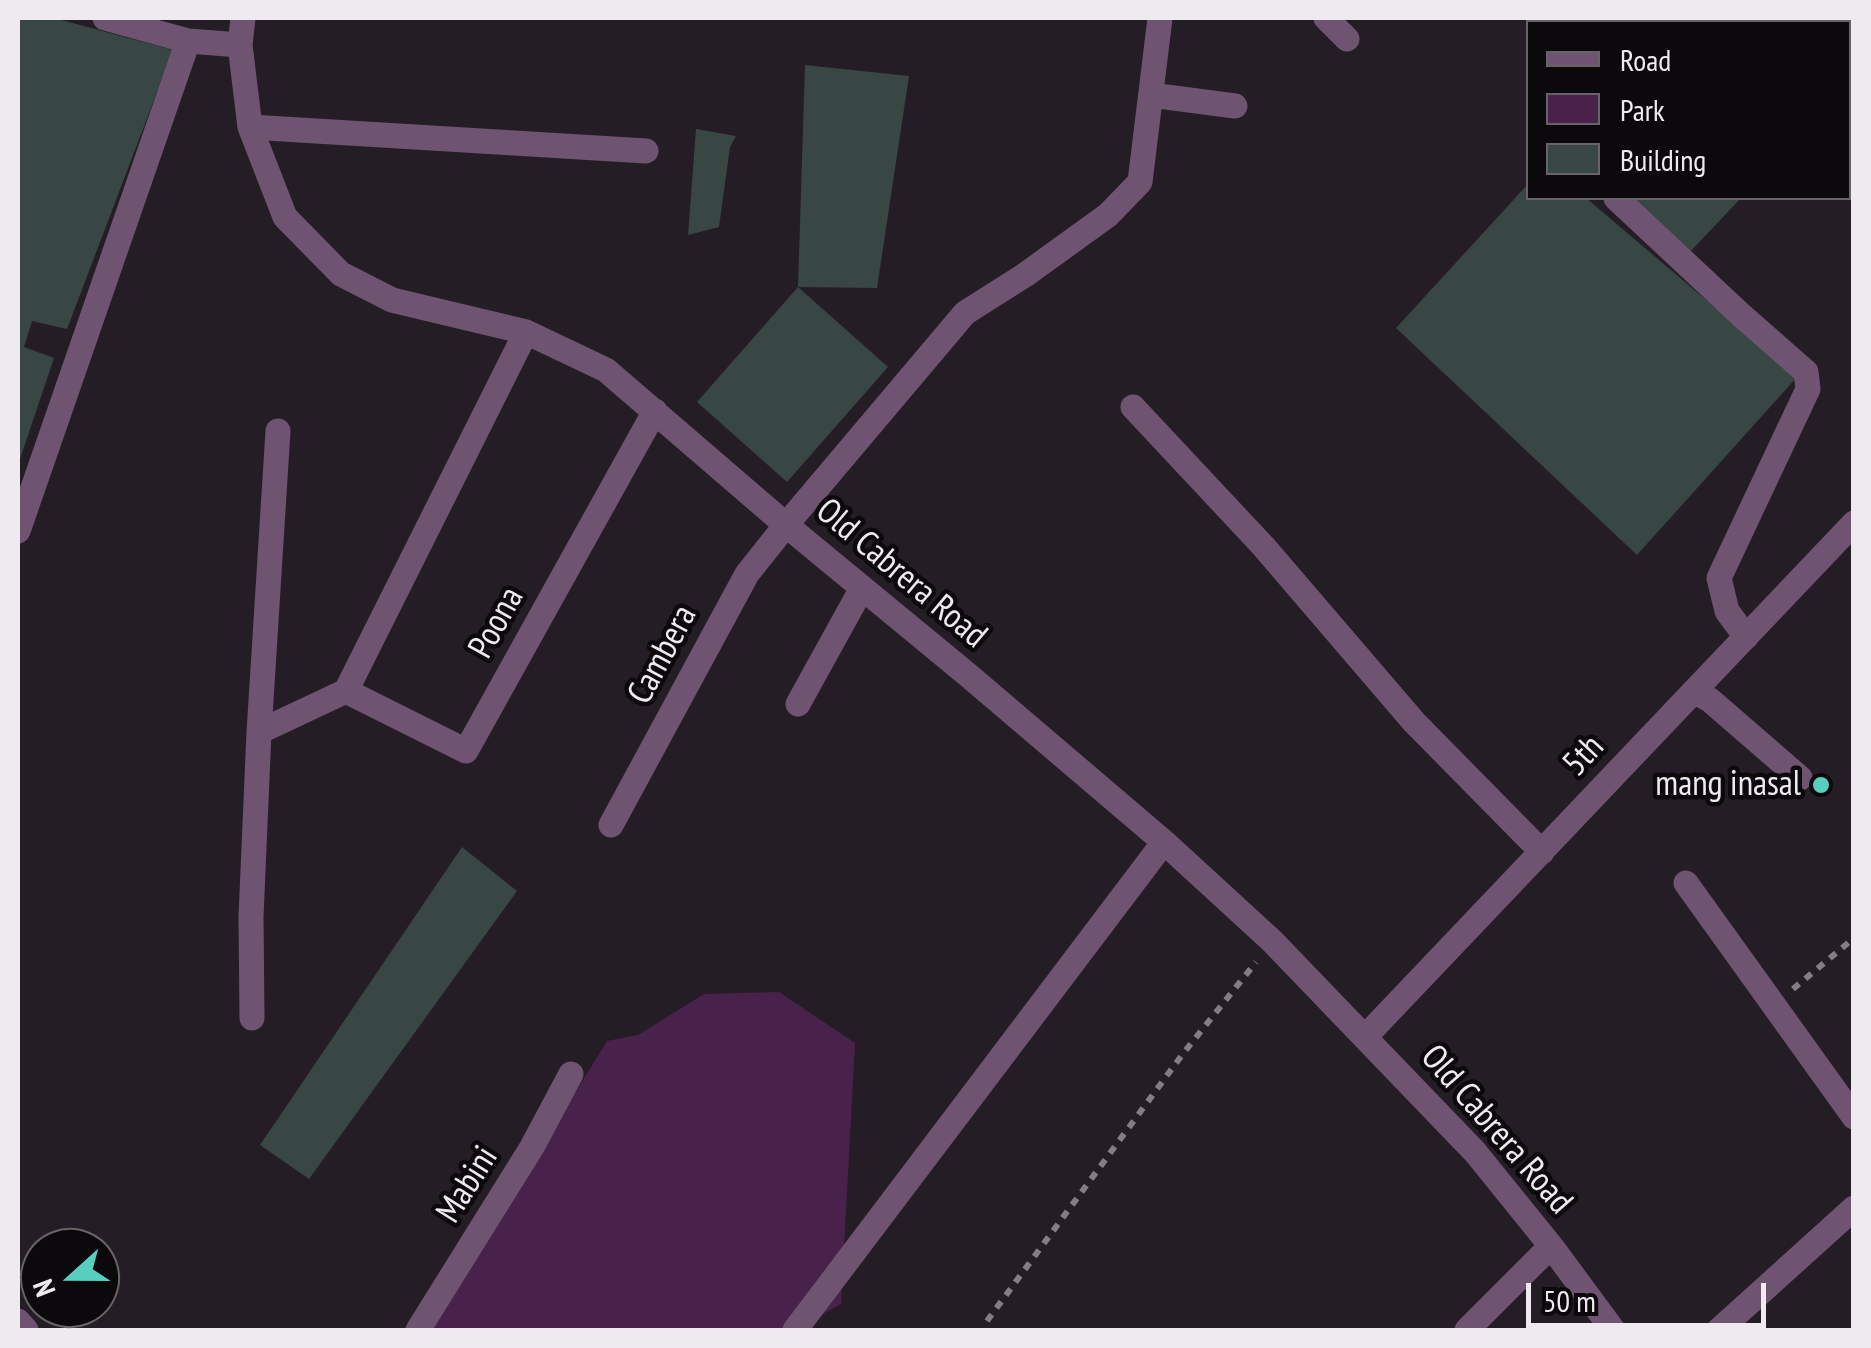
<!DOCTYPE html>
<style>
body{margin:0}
#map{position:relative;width:1871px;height:1348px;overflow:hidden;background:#251d25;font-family:"PT Sans Narrow",sans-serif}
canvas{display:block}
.frame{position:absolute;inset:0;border:20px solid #efeaef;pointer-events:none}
.legend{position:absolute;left:1526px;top:20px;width:325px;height:180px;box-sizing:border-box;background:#0c090c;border:2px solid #676367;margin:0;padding:12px 18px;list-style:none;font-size:30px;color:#efeaef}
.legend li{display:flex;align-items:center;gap:20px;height:50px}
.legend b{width:50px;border:2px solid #676367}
.north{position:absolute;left:20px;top:1228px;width:100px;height:100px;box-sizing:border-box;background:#0c090c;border:2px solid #676367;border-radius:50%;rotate:249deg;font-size:28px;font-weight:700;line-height:40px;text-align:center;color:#efeaef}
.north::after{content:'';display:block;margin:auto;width:35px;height:45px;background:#58cebf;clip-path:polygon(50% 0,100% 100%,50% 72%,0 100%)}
.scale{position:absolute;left:1526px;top:1283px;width:240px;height:45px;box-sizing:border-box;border:5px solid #efeaef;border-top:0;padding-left:12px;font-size:30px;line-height:35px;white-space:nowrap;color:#efeaef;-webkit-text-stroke:8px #0c090c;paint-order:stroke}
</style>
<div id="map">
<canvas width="1871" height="1348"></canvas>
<div class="frame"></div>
<ul class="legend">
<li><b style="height:12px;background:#6f5471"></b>Road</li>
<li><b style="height:28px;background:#49224c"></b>Park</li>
<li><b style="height:28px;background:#384644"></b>Building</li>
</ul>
<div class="north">N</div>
<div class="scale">50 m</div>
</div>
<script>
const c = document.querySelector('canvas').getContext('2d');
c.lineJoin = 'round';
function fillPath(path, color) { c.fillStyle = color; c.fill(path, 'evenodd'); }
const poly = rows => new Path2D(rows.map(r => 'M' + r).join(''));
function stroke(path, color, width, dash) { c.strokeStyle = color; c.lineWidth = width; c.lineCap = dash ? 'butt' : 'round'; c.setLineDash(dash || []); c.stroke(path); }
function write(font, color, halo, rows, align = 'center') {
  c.font = font + ' "PT Sans Narrow",sans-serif'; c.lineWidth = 9; c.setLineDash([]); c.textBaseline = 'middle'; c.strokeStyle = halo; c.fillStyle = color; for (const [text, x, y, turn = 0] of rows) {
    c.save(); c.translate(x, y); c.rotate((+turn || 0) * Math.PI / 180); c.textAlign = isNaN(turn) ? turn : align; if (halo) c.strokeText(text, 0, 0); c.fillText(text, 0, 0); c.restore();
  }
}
fillPath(poly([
 [779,992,855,1043,841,1304,794,1330,430,1330,607,1041,638,1035,704,994]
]), '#49224c');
stroke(poly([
 [1548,18,1561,22],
 [1658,22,1675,18]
]), '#200323', 10);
fillPath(poly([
 [18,18,54,18,173,50,67,329,32,321,24,347,54,358,18,465],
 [805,65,909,76,877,288,798,287,888,367,787,482,697,402,798,287],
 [696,129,736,136,730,147,719,227,688,235],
 [1528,184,1528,198,1586,198,1797,377,1637,555,1396,328],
 [1630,198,1741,198,1689,253],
 [462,847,517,891,309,1179,260,1145]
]), '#384644');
stroke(poly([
 [1793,989,1854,938],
 [987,1321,1182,1055,1256,962]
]), '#847d84', 6, [8, 8]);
stroke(poly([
 [105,18,188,41,240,45],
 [243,18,240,45,250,127,285,217,341,274,392,300,526,332,606,370,786,525,968,675,1164,842,1272,941,1475,1152,1551,1246,1613,1330],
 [1326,18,1347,39],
 [1151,95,1235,106],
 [250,127,646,151],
 [1616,198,1741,315,1806,372,1808,389,1719,578,1727,611,1746,637],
 [1133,407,1264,547,1414,722,1542,852],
 [18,531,188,41],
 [346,691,466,751,655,411],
 [1694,691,1710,700,1800,778],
 [798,704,862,588],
 [259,732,346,691,526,332],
 [611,825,747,574,786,525,965,313,1025,275,1108,215,1140,182,1160,18],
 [1686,883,1854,1117],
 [252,1018,251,917,259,732,278,431],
 [1365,1037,1854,523],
 [18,1321,26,1330],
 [418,1330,532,1147,571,1074],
 [795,1330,1164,842],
 [1467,1330,1551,1246],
 [1719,1330,1854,1208]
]), '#6f5471', 25);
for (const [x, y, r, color] of [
 [1821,785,10,"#58cebf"]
]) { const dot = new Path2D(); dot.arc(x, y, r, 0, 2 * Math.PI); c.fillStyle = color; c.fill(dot); stroke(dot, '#0c090c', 4); }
write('35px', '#efeaef', '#0c090c', [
 ["Old Cabrera Road",901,574,40],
 ["Poona",497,623,-61],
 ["Cambera",663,655,-62],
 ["5th",1584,756,-47],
 ["Old Cabrera Road",1496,1130,49],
 ["Mabini",468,1185,-58]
]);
write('35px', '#efeaef', '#0c090c', [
 ["mang inasal",1801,785]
], 'right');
</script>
